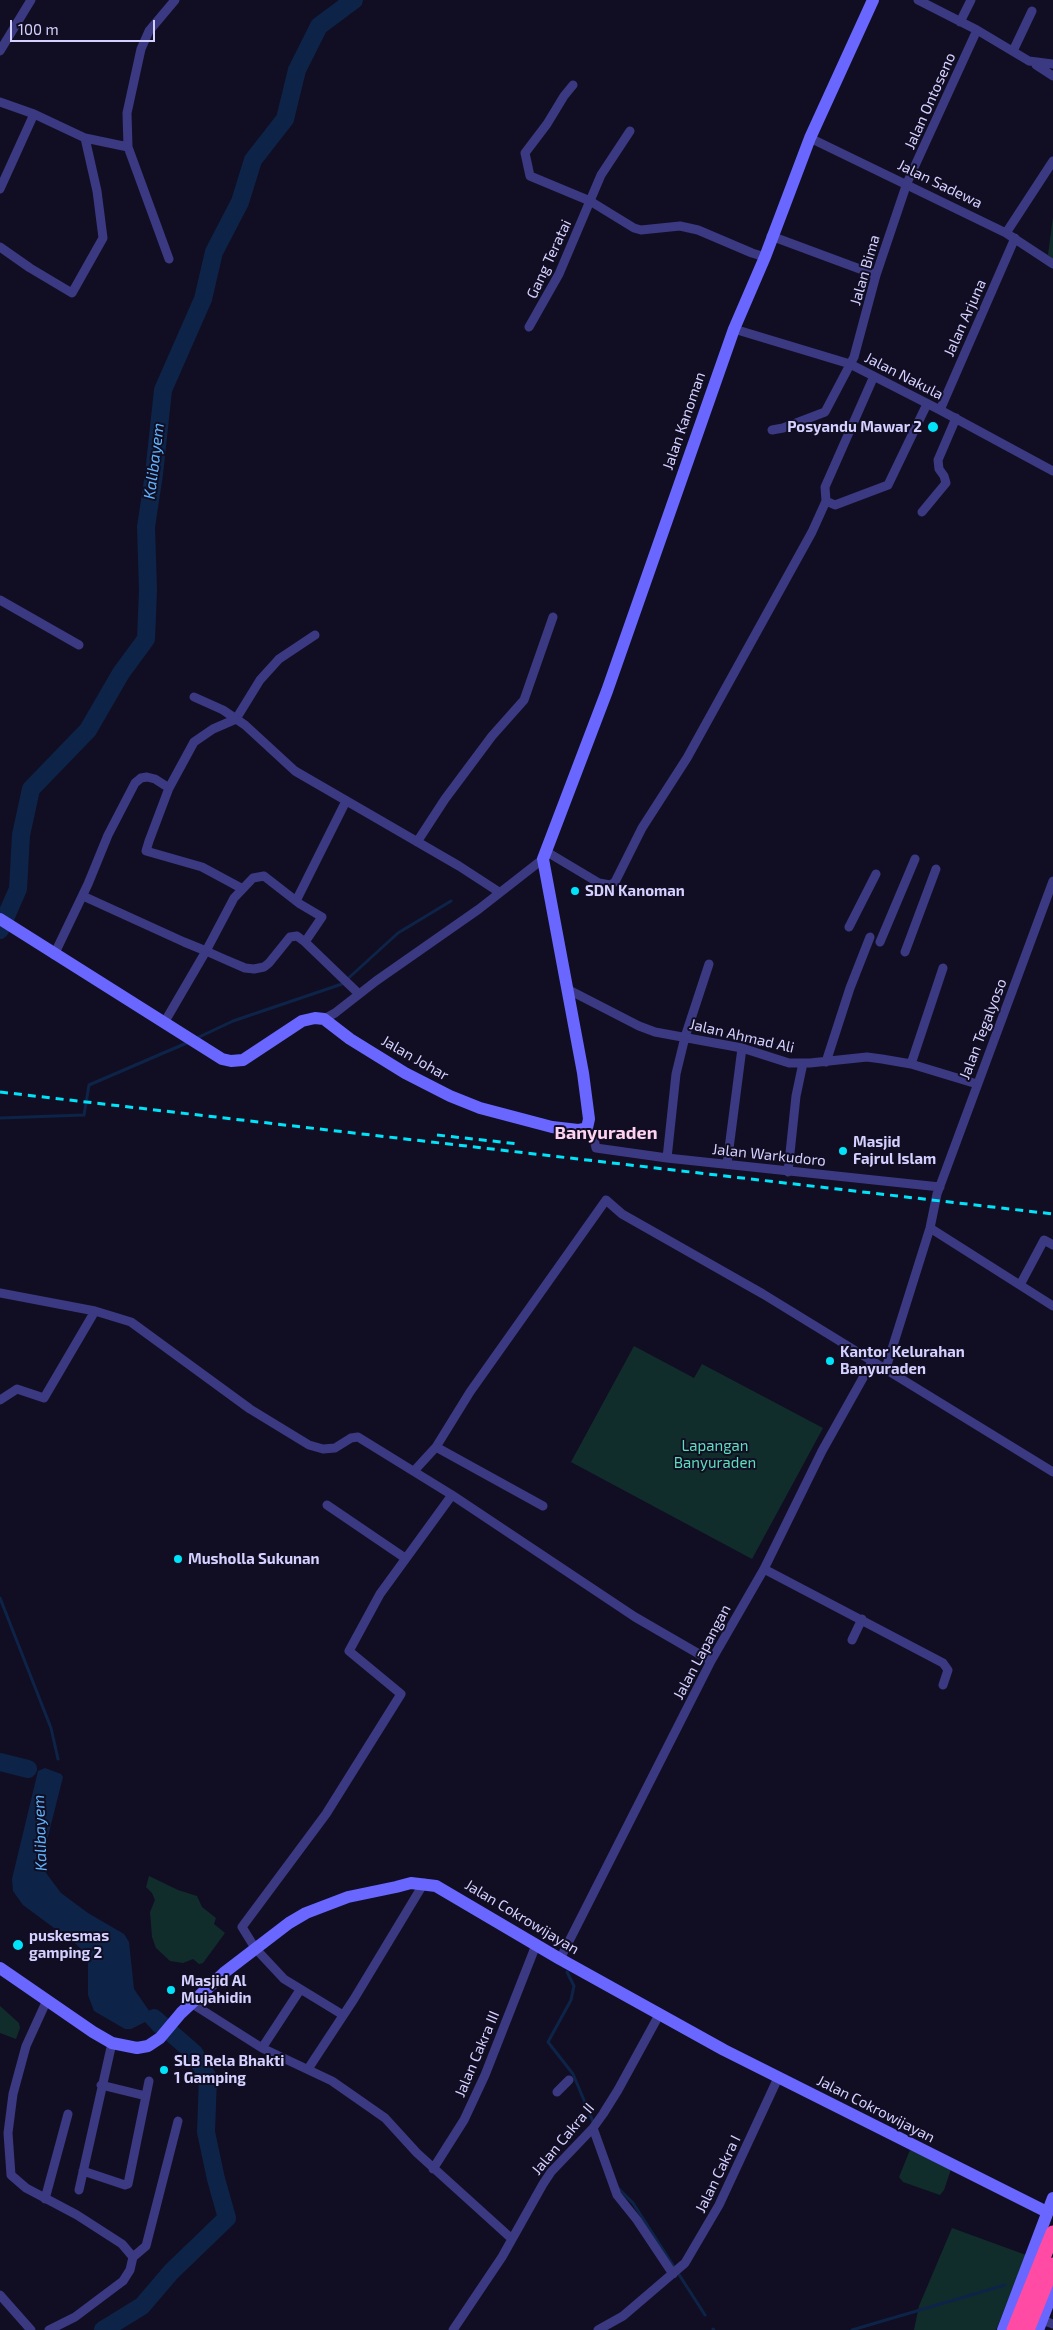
<!DOCTYPE html>
<style>
body{margin:0}
#map{position:relative;width:1053px;height:2330px;overflow:hidden;background:#110e23;font-family:"Exo 2",sans-serif}
canvas{display:block}
.scale{position:absolute;left:10px;top:20px;width:145px;height:22px;box-sizing:border-box;border:2px solid #d4d0ff;border-top:0;padding-left:6px;font-size:15px;line-height:18px;white-space:nowrap;color:#d4d0ff;-webkit-text-stroke:4px #110e23;paint-order:stroke}
</style>
<div id="map">
<canvas width="1053" height="2330"></canvas>
<div class="scale">100 m</div>
</div>
<script>
const c = document.querySelector('canvas').getContext('2d');
c.lineJoin = 'round';
function fillPath(path, color) { c.fillStyle = color; c.fill(path, 'evenodd'); }
const poly = rows => new Path2D(rows.map(r => 'M' + r).join(''));
function stroke(path, color, width, dash) { c.strokeStyle = color; c.lineWidth = width; c.lineCap = dash ? 'butt' : 'round'; c.setLineDash(dash || []); c.stroke(path); }
function write(font, color, halo, rows, align = 'center') {
  c.font = font + ' "Exo 2",sans-serif'; c.lineWidth = 4; c.setLineDash([]); c.textBaseline = 'middle'; c.strokeStyle = halo; c.fillStyle = color; for (const [text, x, y, turn = 0] of rows) {
    c.save(); c.translate(x, y); c.rotate((+turn || 0) * Math.PI / 180); c.textAlign = isNaN(turn) ? turn : align; if (halo) c.strokeText(text, 0, 0); c.fillText(text, 0, 0); c.restore();
  }
}
fillPath(poly([
 [1053,217,1053,259,1048,255],
 [634,1346,694,1378,702,1364,823,1428,752,1559,571,1462],
 [149,1876,178,1890,197,1896,202,1907,216,1918,214,1924,225,1933,203,1963,199,1964,193,1959,183,1963,170,1961,156,1948,152,1937,150,1912,155,1900,152,1893,146,1887],
 [0,2006,19,2023,20,2028,16,2039,0,2033],
 [910,2150,951,2169,944,2190,940,2195,903,2182,899,2177],
 [952,2228,1026,2255,996,2330,914,2330,919,2306]
]), '#112d2b');
fillPath(poly([
 [45,1768,61,1774,63,1777,43,1856,46,1873,61,1893,88,1913,124,1934,129,1942,134,1989,152,2015,164,2022,170,2031,156,2034,145,2022,131,2029,125,2029,94,2011,88,1995,88,1956,77,1945,23,1905,13,1891,12,1879,38,1771]
]), '#0d2448');
stroke(poly([
 [197,1038,233,1021,342,984,398,933,451,901],
 [0,1118,84,1115,89,1085,189,1042],
 [0,1598,51,1728,58,1759],
 [567,1972,574,1986,571,2000,548,2042,573,2074,594,2124],
 [618,2188,633,2203,705,2315],
 [713,2329,714,2330],
 [852,2330,1005,2285]
]), '#0d2448', 3);
stroke(poly([
 [0,930,18,889,21,835,31,789,88,730,121,673,146,639,148,590,146,527,154,474,163,390,203,299,214,252,240,202,253,160,285,119,297,70,319,26,354,0],
 [0,1762,28,1769],
 [103,2330,142,2306,171,2272,227,2218,216,2179,206,2132,208,2078,194,2053,154,2018]
]), '#0d2448', 18);
stroke(poly([
 [918,0,977,30,1029,61,1053,64],
 [960,22,971,0],
 [0,51,31,0],
 [1013,51,1032,11],
 [1036,65,1053,76],
 [573,85,564,96,547,124,525,153,530,176,590,201,634,228,641,230,680,226,698,230,752,253,765,257],
 [0,102,34,114,85,138,128,147],
 [810,138,1006,233,1053,264],
 [0,189,34,114],
 [1006,233,1053,161],
 [771,236,876,275],
 [0,247,30,268,72,293,103,238,97,191,85,138],
 [169,259,128,147,127,113,141,49,149,31,175,0],
 [529,327,559,274,601,175,630,131],
 [734,329,850,364,940,410,1053,471],
 [940,410,1015,238],
 [772,430,783,428,825,412,854,357,876,275,907,183,977,30],
 [826,501,835,505,888,485,927,404],
 [922,512,946,483,944,476,939,469,938,460,956,418],
 [0,600,79,645],
 [194,697,223,710,245,725,295,771,459,866,499,892],
 [417,842,445,799,492,736,524,700,553,617],
 [547,852,599,883,610,885,615,882,642,828,687,758,812,532,826,501,825,487,874,376],
 [241,888,202,867,146,851,149,841,169,788,194,742,213,729,236,719,260,680,279,659,315,635],
 [83,896,184,942,206,951,224,959,245,968,254,969,264,967,269,963,290,937,297,936,305,942,322,917,300,904,264,876,253,878,234,898,206,951,164,1023],
 [296,901,346,801],
 [849,927,876,874],
 [305,942,359,994],
 [880,942,915,859],
 [905,952,936,869],
 [54,955,88,884,108,835,135,783,141,778,147,777,155,779,169,788],
 [567,989,639,1026,655,1032,742,1048,789,1063,810,1063,867,1057,882,1059,911,1064,977,1084],
 [324,1019,335,1013,376,981,479,909,543,859],
 [826,1062,850,988,870,937],
 [911,1064,943,968],
 [587,1128,594,1139,596,1148,667,1158,940,1187],
 [667,1158,676,1074,685,1037,709,964],
 [727,1164,742,1048],
 [788,1172,796,1096,803,1063],
 [930,1228,1053,1306],
 [1020,1285,1044,1240,1053,1245],
 [0,1293,95,1311,131,1322,250,1409,309,1445,323,1449,335,1448,351,1438,358,1437,452,1495,635,1617,711,1661],
 [886,1368,930,1228,937,1194,1053,881],
 [0,1400,17,1389,44,1398,95,1311],
 [436,1447,543,1506],
 [414,1471,436,1447,470,1392,606,1200,622,1214,763,1294,1053,1472],
 [327,1505,405,1558],
 [764,1569,943,1663,948,1670,943,1685],
 [852,1640,862,1619],
 [560,1959,711,1661,764,1569,822,1451,873,1360],
 [47,2000,26,2046,13,2094,8,2133,11,2175,26,2188,77,2215,122,2244,133,2257],
 [191,2003,262,2048,332,2081,385,2118,417,2153,512,2239],
 [343,2015,284,1979,255,1948,242,1927,326,1814,401,1694,349,1651,380,1594,452,1495],
 [262,2048,300,1990],
 [308,2069,354,1999,424,1883],
 [101,2085,146,2096],
 [557,2092,569,2080],
 [593,2128,617,2195,637,2220,673,2274],
 [433,2169,464,2120,485,2075,536,1945],
 [83,2171,125,2185,128,2184,149,2081],
 [79,2190,112,2043],
 [45,2199,68,2114],
 [0,2295,31,2330],
 [1042,2320,1053,2324],
 [49,2330,75,2317,123,2281,130,2270,133,2257,146,2246,178,2121],
 [453,2330,502,2257,543,2184,551,2172,593,2128,603,2114,618,2090,659,2015],
 [598,2330,623,2316,685,2263,719,2205,778,2078]
]), '#3b3982', 9);
stroke(poly([
 [0,919,222,1059,231,1061,243,1060,302,1021,315,1018,324,1019,350,1039,405,1073,450,1096,480,1108,552,1127,578,1130,587,1128,589,1119,583,1073,543,859,607,691,734,329,765,257,810,138,873,0],
 [0,1968,93,2032,112,2043,137,2048,148,2046,160,2038,181,2013,225,1972,289,1923,306,1913,348,1897,396,1887,411,1883,436,1886,560,1959,724,2050,1047,2212],
 [1003,2330,1053,2198],
 [1038,2330,1053,2291]
]), '#6967ff', 12);
stroke(poly([
 [1014,2330,1053,2233],
 [1027,2330,1053,2265]
]), '#ff4ba3', 15);
stroke(poly([
 [0,1092,1053,1214],
 [437,1135,519,1144]
]), '#00e4fa', 3, [8, 6]);
for (const [x, y, r, color] of [
 [933,427,6,"#00e4fa"],
 [575,891,5,"#00e4fa"],
 [843,1151,5,"#00e4fa"],
 [830,1361,5,"#00e4fa"],
 [178,1559,5,"#00e4fa"],
 [18,1945,6,"#00e4fa"],
 [171,1990,5,"#00e4fa"],
 [164,2070,5,"#00e4fa"]
]) { const dot = new Path2D(); dot.arc(x, y, r, 0, 2 * Math.PI); c.fillStyle = color; c.fill(dot); stroke(dot, '#110e23', 2); }
write('15px', '#d4d0ff', '#110e23', [
 ["Jalan Ontoseno",930,101,-66],
 ["Jalan Sadewa",940,184,26],
 ["Gang Teratai",549,259,-65],
 ["Jalan Bima",865,270,-74],
 ["Jalan Arjuna",965,318,-66],
 ["Jalan Nakula",904,376,27],
 ["Jalan Kanoman",684,421,-71],
 ["Jalan Tegalyoso",983,1029,-69],
 ["Jalan Ahmad Ali",742,1036,13],
 ["Jalan Johar",415,1058,30],
 ["Jalan Warkudoro",769,1155,6],
 ["Jalan Lapangan",702,1652,-62],
 ["Jalan Cokrowijayan",522,1917,31],
 ["Jalan Cakra III",477,2054,-67],
 ["Jalan Cokrowijayan",876,2109,27],
 ["Jalan Cakra II",563,2139,-50],
 ["Jalan Cakra I",718,2174,-64]
]);
write('bold 15px', '#d4d0ff', '#110e23', [
 ["Posyandu Mawar 2",922,427,"right"],
 ["SDN Kanoman",585,891],
 ["Masjid",853,1142],
 ["Fajrul Islam",853,1159],
 ["Kantor Kelurahan",840,1352],
 ["Banyuraden",840,1369],
 ["Musholla Sukunan",188,1559],
 ["puskesmas",29,1936],
 ["gamping 2",29,1953],
 ["Masjid Al",181,1981],
 ["Mujahidin",181,1998],
 ["SLB Rela Bhakti",174,2061],
 ["1 Gamping",174,2078]
], 'left');
write('15px', '#5bdfbc', '#110e23', [
 ["Lapangan",715,1446],
 ["Banyuraden",715,1463]
]);
write('italic 16px', '#5eb6ff', '#110e23', [
 ["Kalibayem",154,461,-83],
 ["Kalibayem",40,1833,-92]
]);
write('bold 18px', '#ffd2ef', '#110e23', [
 ["Banyuraden",606,1133]
]);
</script>
